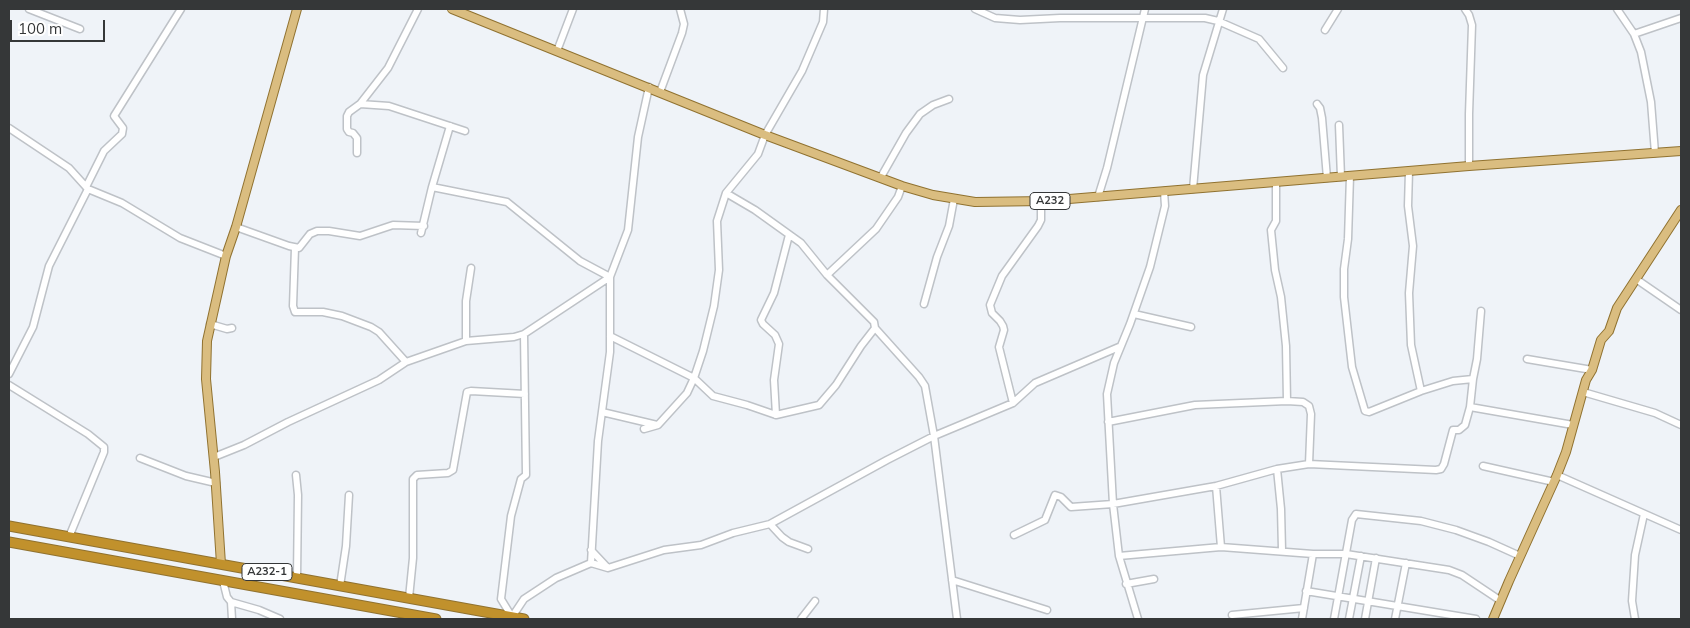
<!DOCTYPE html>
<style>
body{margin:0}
#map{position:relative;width:1690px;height:628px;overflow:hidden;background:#eff3f8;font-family:Mulish,sans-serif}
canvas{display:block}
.frame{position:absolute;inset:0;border:10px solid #353738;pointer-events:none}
.scale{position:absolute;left:10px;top:20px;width:95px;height:22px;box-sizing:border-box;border:2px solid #353738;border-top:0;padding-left:6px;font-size:15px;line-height:18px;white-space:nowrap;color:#353738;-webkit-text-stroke:4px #fff;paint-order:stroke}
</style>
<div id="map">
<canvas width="1690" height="628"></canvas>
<div class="frame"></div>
<div class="scale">100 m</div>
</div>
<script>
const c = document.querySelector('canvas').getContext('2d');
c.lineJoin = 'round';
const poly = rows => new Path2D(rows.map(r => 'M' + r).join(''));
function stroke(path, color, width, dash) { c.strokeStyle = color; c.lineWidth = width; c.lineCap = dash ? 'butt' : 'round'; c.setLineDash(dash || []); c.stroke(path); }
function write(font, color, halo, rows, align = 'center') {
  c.font = font + ' Mulish,sans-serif'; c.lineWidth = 5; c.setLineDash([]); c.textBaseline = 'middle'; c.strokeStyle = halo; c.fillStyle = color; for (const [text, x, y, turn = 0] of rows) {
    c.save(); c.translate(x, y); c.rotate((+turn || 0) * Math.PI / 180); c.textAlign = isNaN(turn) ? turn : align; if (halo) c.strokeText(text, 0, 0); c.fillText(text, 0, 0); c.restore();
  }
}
const minor = poly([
 [29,9,80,29],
 [975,9,995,18,1020,20,1060,18,1205,18,1218,21,1259,39,1283,68],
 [1465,9,1469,15,1472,25,1469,114,1469,166],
 [1617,9,1634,34,1641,52,1651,102,1655,153],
 [1325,30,1338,9],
 [1634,34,1681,18],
 [557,51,573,9],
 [660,92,682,33,684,24,680,9],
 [360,104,389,106,465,131],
 [1317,104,1320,108,1322,118,1327,178],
 [1339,125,1341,177],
 [9,128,69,168,88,189,122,203,180,238,226,256],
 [357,153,357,138,353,133,349,132,347,129,347,116,349,112,360,104,388,68,418,9],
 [1409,171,1408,206,1413,246,1409,293,1411,345,1421,391],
 [1350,176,1348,239,1344,269,1344,297,1352,367,1365,411,1369,412,1421,391,1453,381,1473,379,1470,407,1573,425],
 [881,177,906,133,920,114,933,105,949,99],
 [1276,182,1276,221,1271,230,1275,270,1281,297,1286,346,1287,401],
 [432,187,507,202,580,261,610,277],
 [1193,189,1203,75,1223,9],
 [726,193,755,210,801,243,827,275,874,322,875,328,919,377,925,386,934,436,957,619],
 [1098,197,1107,168,1145,9],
 [236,227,289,246,299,248,310,234,317,231,329,231,360,236,393,225,424,226],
 [421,233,432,187,450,126],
 [295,248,293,306,295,312,323,312,342,316,371,327,379,332,406,362],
 [827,275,876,229,898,197,902,186],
 [1636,279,1681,310],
 [924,304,937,257,949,226,954,199],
 [1134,314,1191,327],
 [210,324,227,329,232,328],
 [524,334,526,475,521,479,511,516,501,599,512,617,524,599,556,578,591,563,608,568,664,550,701,545,733,533,770,524,887,460,934,436,1013,403,1035,383,1119,347],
 [610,336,694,378,713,396,747,405,776,415,819,405,836,385,861,346,875,328],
 [466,341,466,301,471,268],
 [1527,359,1592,370],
 [9,374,33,327,49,266,88,189,86,187,104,151,122,134,123,128,114,116,181,9],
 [1473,379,1477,359,1481,311],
 [9,385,88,434,104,447,104,452,69,537],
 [1583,392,1655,413,1681,425],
 [1013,403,999,347,1004,330,1003,326,1000,321,992,313,990,305,1002,276,1038,226,1041,220,1041,201],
 [602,412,657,425],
 [776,415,774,380,779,344,775,335,763,324,761,320,774,293,789,235],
 [1108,422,1195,405,1287,401,1303,402,1309,406,1311,414,1309,464],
 [644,429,658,425,687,393,694,378,703,351,714,306,719,270,717,221,726,193,758,154,765,135,802,71,823,22,824,9],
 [214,457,244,445,288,422,379,380,406,362,466,341,514,337,524,334,610,277],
 [140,458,186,476,216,483],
 [1483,466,1554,482],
 [1277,469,1281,509,1282,550],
 [296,475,298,495,297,578],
 [1557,475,1681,530],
 [1216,486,1221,547],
 [770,524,782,537,789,542,808,549],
 [1014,535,1045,520,1055,495,1061,497,1071,507,1113,504,1216,486,1277,469,1309,464,1436,470,1441,469,1444,464,1453,430,1459,430,1465,425,1470,407],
 [591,550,607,567],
 [1119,556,1221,547,1313,554,1346,554,1449,570,1462,575,1501,601],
 [591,563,598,441,610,352,610,277,628,230,638,137,649,87],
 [952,580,1047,610],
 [223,581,227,597,231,602,232,619],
 [1126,584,1154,579],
 [340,586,346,546,349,495],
 [1306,591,1476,619],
 [409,598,413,558,413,479,417,475,448,473,453,470,467,392,471,391,525,394],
 [231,602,259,610,280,619],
 [1232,615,1304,608],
 [801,619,815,601],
 [1138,619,1119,556,1113,504,1107,394,1114,363,1130,324,1150,267,1165,206,1164,191],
 [1302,619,1313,554],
 [1334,619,1352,520,1356,514,1421,521,1456,530,1489,542,1520,556],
 [1349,619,1361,556],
 [1365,619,1376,558],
 [1395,619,1406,563],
 [1635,619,1632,601,1635,555,1644,514]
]);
const major = poly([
 [452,9,765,135,902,186,933,195,975,202,1045,201,1469,166,1681,151],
 [221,564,215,472,206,379,207,341,226,256,236,227,297,9],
 [1493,619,1509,581,1557,475,1566,452,1586,380,1592,370,1601,340,1609,331,1617,308,1681,210]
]);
const highway = poly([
 [9,526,524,619],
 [9,542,436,619]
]);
stroke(minor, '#bec2c7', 9);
stroke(major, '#907230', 10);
stroke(highway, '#907230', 11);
stroke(minor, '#fff', 6);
stroke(major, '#dabd80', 8);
stroke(highway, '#c1912c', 9);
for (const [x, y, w] of [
 [1050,201,40],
 [267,572,50]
]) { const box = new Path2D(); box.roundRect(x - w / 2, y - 8.5, w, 17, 4); c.fillStyle = '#fff'; c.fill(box); stroke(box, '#353738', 1); }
write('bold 11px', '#353738', null, [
 ["A232",1050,201],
 ["A232-1",267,572]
]);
</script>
